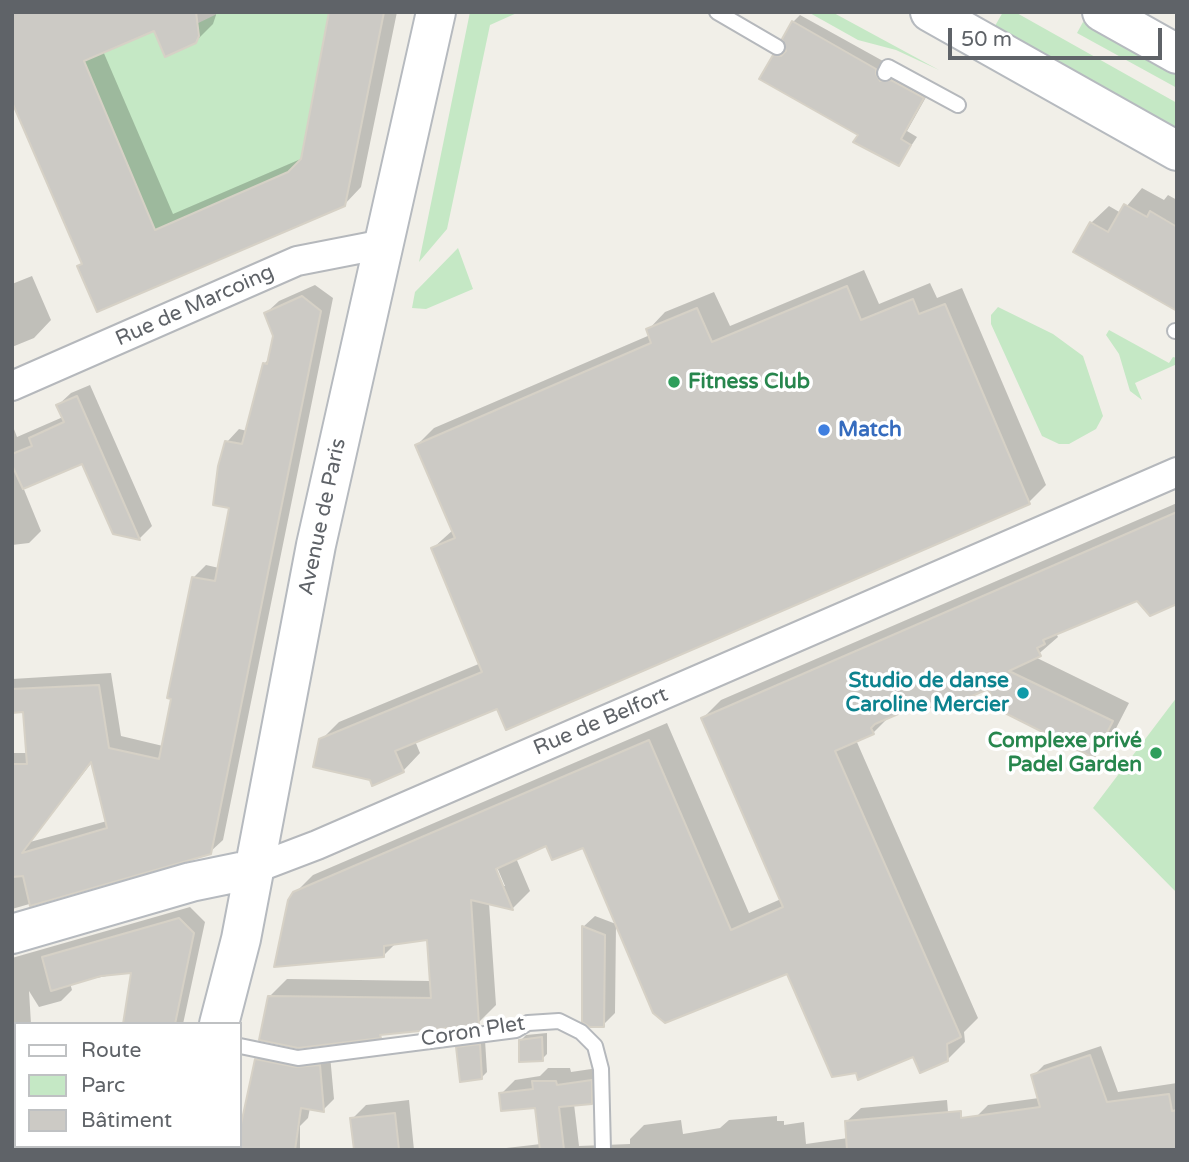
<!DOCTYPE html>
<meta charset="utf-8">
<style>
body{margin:0}
#map{position:relative;width:1189px;height:1162px;overflow:hidden;background:#f1efe8;font-family:"Varela Round",sans-serif}
canvas{display:block}
.frame{position:absolute;inset:0;border:14px solid #5f6368;pointer-events:none}
.legend{position:absolute;left:14px;top:1022px;width:228px;height:126px;box-sizing:border-box;background:#fff;border:2px solid #bfc1c3;margin:0;padding:9px 12px;list-style:none;font-size:21px;color:#5f6368}
.legend li{display:flex;align-items:center;gap:14px;height:35px}
.legend b{width:35px;border:2px solid #bfc1c3}
.scale{position:absolute;left:948px;top:28px;width:214px;height:32px;box-sizing:border-box;border:4px solid #5f6368;border-top:0;padding-left:9px;font-size:21px;line-height:24px;white-space:nowrap;color:#5f6368;-webkit-text-stroke:5px #fff;paint-order:stroke}
</style>
<div id="map">
<canvas width="1189" height="1162"></canvas>
<div class="frame"></div>
<ul class="legend">
<li><b style="height:9px;background:#fff"></b>Route</li>
<li><b style="height:19px;background:#c5e8c5"></b>Parc</li>
<li><b style="height:19px;background:#cccac5"></b>Bâtiment</li>
</ul>
<div class="scale">50 m</div>
</div>
<script>
const c = document.querySelector('canvas').getContext('2d');
c.lineJoin = 'round';
function fillPath(path, color) { c.fillStyle = color; c.fill(path, 'evenodd'); }
const poly = rows => new Path2D(rows.map(r => 'M' + r).join(''));
function stroke(path, color, width, dash) { c.strokeStyle = color; c.lineWidth = width; c.lineCap = dash ? 'butt' : 'round'; c.setLineDash(dash || []); c.stroke(path); }
function write(font, color, halo, rows, align = 'center') {
  c.font = font + ' "Varela Round",sans-serif'; c.lineWidth = 7; c.setLineDash([]); c.textBaseline = 'middle'; c.strokeStyle = halo; c.fillStyle = color; for (const [text, x, y, turn = 0] of rows) {
    c.save(); c.translate(x, y); c.rotate((+turn || 0) * Math.PI / 180); c.textAlign = isNaN(turn) ? turn : align; if (halo) c.strokeText(text, 0, 0); c.fillText(text, 0, 0); c.restore();
  }
}
fillPath(poly([
 [221,12,329,12,301,159,288,172,155,230,84,61,154,31,165,57,196,43,199,34,190,27],
 [470,12,519,12,490,25,447,229,419,262],
 [808,12,832,12,939,70,896,50,858,40],
 [1003,12,1015,12,1177,103,1177,135,992,31],
 [1083,22,1177,74,1177,88,1077,33],
 [458,248,473,289,426,309,412,308,415,292],
 [998,307,1053,334,1083,356,1103,416,1096,429,1069,444,1059,444,1042,436,991,324,991,315],
 [1109,330,1169,363,1173,357,1177,358,1177,364,1135,383,1142,400,1130,391,1119,354,1106,335],
 [1177,697,1177,893,1093,808]
]), '#c5e8c5');
fillPath(poly([
 [12,12,217,12,213,24,195,42,155,29,103,51,173,214,303,158,330,12,397,12,361,187,344,205,79,266,83,262],
 [800,15,883,61,882,66,930,90,907,131,917,137,899,164,860,135,774,57,781,49,787,49,793,22],
 [1142,188,1164,200,1168,195,1177,200,1177,308,1091,223,1109,206,1121,213],
 [864,270,879,304,930,283,937,298,962,288,1046,485,1029,502,415,741,420,753,403,771,371,779,321,740,339,722,481,663,433,548,453,530,417,445,434,428,650,335,648,330,665,312,714,292,730,326],
 [32,276,51,320,34,338,12,347,12,284],
 [315,285,333,298,223,840,210,852,12,909,12,753,28,753,24,711,12,711,12,679,111,673,121,736,163,746,194,577,206,565,219,568,231,507,227,442,239,429,247,431,264,364,270,358,275,336,266,313,279,301],
 [93,761,107,821,30,842],
 [90,385,152,526,140,538,114,533,83,461,23,487,41,531,29,543,12,545,12,424,17,437,63,417,58,405,71,393],
 [1177,503,1177,593,1138,599,1056,633,1058,637,1035,657,1129,703,1111,738,1094,756,989,687,927,700,891,715,873,733,856,740,978,1018,964,1032,965,1042,947,1060,914,1055,857,1072,788,971,584,846,547,843,516,858,530,891,513,908,489,903,496,1005,478,1023,383,1033,380,1036,269,997,287,979,431,981,428,938,396,943,384,955,295,893,313,875,667,723,749,913,781,899,703,718,721,700],
 [494,860,505,886,501,886,491,862],
 [190,907,205,922,183,1024,123,1024,133,971,70,983,72,990,61,1001,39,1007,29,991,31,1024,16,1024,16,1128,12,1125,12,958],
 [595,916,616,924,615,1013,603,1025,583,927],
 [547,1033,547,1054,542,1059,521,1040,526,1035],
 [485,1040,487,1072,481,1078,458,1048,464,1043],
 [1101,1046,1118,1092,1177,1083,1177,1150,977,1116,988,1105,1039,1098,1033,1076,1044,1065],
 [267,1049,330,1055,334,1099,323,1110,310,1108,308,1118,300,1126,300,1150,237,1150,256,1060],
 [605,1067,606,1089,591,1103,574,1104,579,1146,630,1144,630,1139,644,1125,681,1120,683,1134,720,1128,729,1120,777,1116,777,1121,784,1121,784,1125,804,1122,806,1144,848,1138,846,1122,861,1108,947,1100,951,1148,489,1150,541,1144,537,1107,501,1094,515,1080,540,1076,548,1068,570,1068,571,1072],
 [409,1100,414,1150,355,1150,352,1119,366,1105],
 [34,1146,158,1146,157,1150,37,1150]
]), '#0003');
const building = poly([
 [12,12,196,12,199,36,196,43,165,57,154,31,84,61,155,230,288,172,301,159,329,12,384,12,345,206,97,312,77,266,82,264,12,102,12,12],
 [792,21,876,69,876,74,880,81,891,80,924,98,901,139,911,145,899,166,853,142,858,135,759,79,773,55,781,56,786,51,782,39,792,21],
 [1124,204,1147,217,1150,211,1177,227,1177,311,1073,252,1090,222,1108,232,1124,204],
 [847,286,861,320,913,299,919,314,945,304,1030,504,506,730,497,709,395,751,404,772,372,786,370,780,313,767,319,739,482,672,431,548,455,538,415,445,651,343,646,329,697,308,712,342,847,286],
 [302,296,321,311,211,854,30,906,23,876,12,877,12,764,27,764,23,712,12,713,12,689,99,685,109,748,159,759,171,699,167,698,192,577,215,581,229,508,213,505,218,466,225,441,242,444,263,363,267,364,273,336,264,313,302,296],
 [91,762,107,828,22,853,91,762],
 [77,396,140,540,113,534,82,464,23,489,12,465,12,454,32,446,29,438,64,422,56,405,77,396],
 [1177,512,1177,604,1150,616,1137,601,1043,640,1045,644,1037,648,1041,656,1009,671,1113,721,1094,758,997,709,988,689,956,703,954,697,928,708,926,702,875,724,871,728,874,734,835,751,961,1037,947,1044,948,1061,920,1073,913,1057,858,1080,856,1073,832,1077,787,974,665,1023,653,1013,583,848,552,860,546,846,496,869,513,910,471,900,479,1025,380,1035,381,1038,298,1048,259,1040,268,996,431,998,427,940,384,946,384,957,274,967,288,900,293,892,649,740,731,930,783,907,701,718,1177,512],
 [179,918,194,933,175,1024,123,1024,131,973,101,976,51,991,42,957,179,918],
 [582,926,605,935,604,1027,590,1027,582,1022,582,926],
 [542,1037,543,1061,519,1062,519,1040,542,1037],
 [480,1044,482,1079,460,1082,456,1047,480,1044],
 [1090,1055,1107,1102,1169,1094,1172,1111,1177,1110,1177,1150,847,1150,845,1121,961,1111,961,1118,1040,1107,1031,1075,1090,1055],
 [255,1059,296,1067,320,1065,324,1112,301,1108,295,1150,235,1150,240,1146,240,1129,255,1059],
 [592,1080,592,1104,559,1107,564,1150,540,1150,535,1108,501,1111,499,1093,533,1089,532,1081,556,1081,557,1085,592,1080],
 [395,1113,399,1150,354,1150,350,1118,395,1113]
]);
fillPath(building, '#cccac5');
stroke(building, '#d6d1c6', 2);
const lane = poly([
 [717,12,777,47],
 [885,73,888,67,958,105],
 [1175,331,1177,331],
 [240,1046,298,1058,516,1030,528,1023,559,1021,581,1032,595,1046,601,1069,603,1150]
]);
const street = poly([
 [12,386,297,261,384,244],
 [254,869,317,845,1177,472]
]);
const secondary = poly([
 [930,12,1177,151],
 [1102,12,1177,54],
 [12,934,191,882,254,869],
 [219,1024,241,939,316,545,436,12],
 [195,1150,195,1146]
]);
stroke(lane, '#b5b8bc', 18);
stroke(street, '#b5b8bc', 32);
stroke(secondary, '#b6babf', 42);
stroke(lane, '#fff', 14);
stroke(street, '#fff', 28);
stroke(secondary, '#fff', 38);
for (const [x, y, r, color] of [
 [674,382,7,"#2e9e5b"],
 [824,430,7,"#3f7fe0"],
 [1023,693,7,"#0f9aa8"],
 [1156,753,7,"#2e9e5b"]
]) { const dot = new Path2D(); dot.arc(x, y, r, 0, 2 * Math.PI); c.fillStyle = color; c.fill(dot); stroke(dot, '#fff', 2.5); }
write('21px', '#5f6368', '#fff', [
 ["Rue de Marcoing",195,306,-24],
 ["Avenue de Paris",323,517,-78],
 ["Rue de Belfort",601,722,-23],
 ["Coron Plet",473,1032,-9]
]);
write('bold 21px', '#27864d', '#fff', [
 ["Fitness Club",688,382],
 ["Complexe privé",1142,741,"right"],
 ["Padel Garden",1142,765,"right"]
], 'left');
write('bold 21px', '#366cbe', '#fff', [
 ["Match",838,430]
], 'left');
write('bold 21px', '#0d838f', '#fff', [
 ["Studio de danse",1009,681],
 ["Caroline Mercier",1009,705]
], 'right');
</script>
